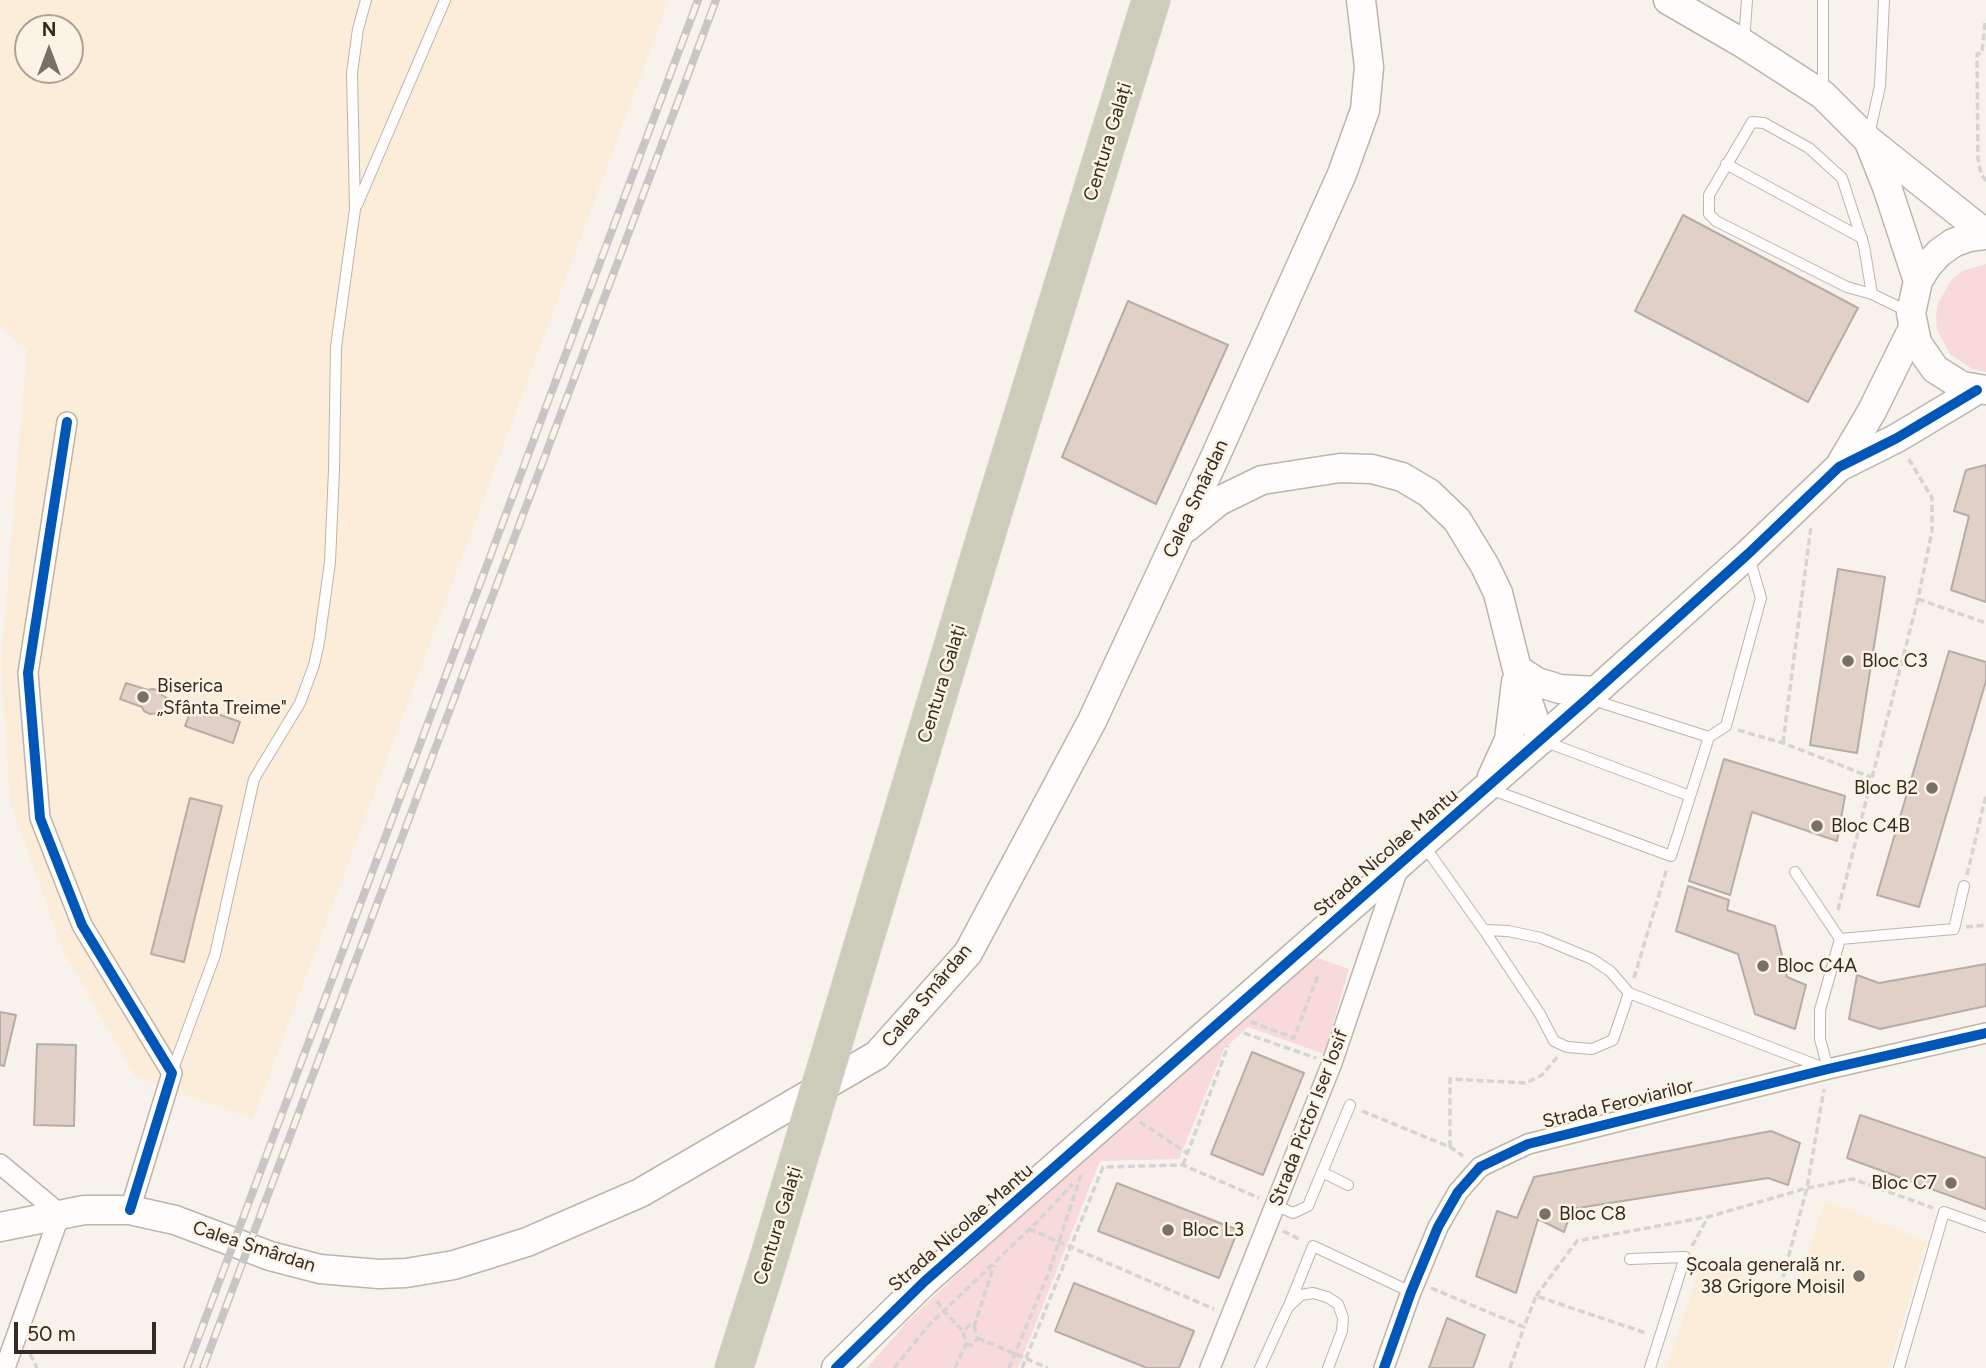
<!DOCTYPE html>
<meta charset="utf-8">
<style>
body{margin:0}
#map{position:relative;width:1986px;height:1368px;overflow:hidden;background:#f7f2eb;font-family:Figtree,sans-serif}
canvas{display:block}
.north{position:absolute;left:14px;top:14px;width:70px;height:70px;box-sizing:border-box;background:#fcf3e6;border:2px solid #aca397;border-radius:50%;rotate:0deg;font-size:19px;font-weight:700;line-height:28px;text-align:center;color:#342c20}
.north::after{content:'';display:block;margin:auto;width:24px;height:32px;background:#787167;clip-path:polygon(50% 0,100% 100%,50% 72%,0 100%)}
.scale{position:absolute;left:14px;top:1322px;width:142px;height:32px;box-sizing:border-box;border:4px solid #342c20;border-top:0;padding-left:9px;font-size:21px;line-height:24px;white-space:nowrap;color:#342c20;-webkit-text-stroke:5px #fcf3e6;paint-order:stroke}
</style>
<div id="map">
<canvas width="1986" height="1368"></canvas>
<div class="north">N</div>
<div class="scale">50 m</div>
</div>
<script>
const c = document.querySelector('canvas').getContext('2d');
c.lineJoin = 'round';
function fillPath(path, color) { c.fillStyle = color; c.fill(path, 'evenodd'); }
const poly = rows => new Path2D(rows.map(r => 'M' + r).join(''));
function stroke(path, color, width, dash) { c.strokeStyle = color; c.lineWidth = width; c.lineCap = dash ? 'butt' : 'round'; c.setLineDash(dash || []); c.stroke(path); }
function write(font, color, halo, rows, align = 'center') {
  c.font = font + ' Figtree,sans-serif'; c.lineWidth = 5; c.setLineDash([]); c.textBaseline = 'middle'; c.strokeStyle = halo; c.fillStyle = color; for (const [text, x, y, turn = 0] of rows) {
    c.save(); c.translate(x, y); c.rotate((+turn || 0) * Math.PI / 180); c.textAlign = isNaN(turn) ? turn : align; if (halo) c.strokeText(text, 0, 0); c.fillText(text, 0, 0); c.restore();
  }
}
fillPath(poly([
 [0,0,669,0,253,1119,135,1076,63,950,10,801,1,664,27,350,0,327],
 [28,28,70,28,70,70,28,70],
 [1825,1201,1927,1241,1888,1368,1666,1368,1703,1259,1796,1293]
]), '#fbedd9');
fillPath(poly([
 [1986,264,1986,372,1972,369,1950,354,1937,330,1936,316,1938,303,1951,280,1962,271],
 [1315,957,1349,969,1324,1054,1248,1027,1224,1049,1179,1159,1100,1161,1018,1368,867,1368,906,1323,1092,1147]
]), '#f8dada');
const building = poly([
 [1683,215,1858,308,1808,402,1635,311,1683,215],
 [1128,301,1228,345,1156,504,1062,457,1128,301],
 [1986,465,1986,602,1951,590,1969,516,1954,511,1966,470,1986,465],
 [1838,569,1885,577,1857,753,1810,745,1838,569],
 [1949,651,1986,662,1986,681,1919,907,1877,895,1949,651],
 [126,683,148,690,152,689,158,690,160,694,169,699,172,709,169,712,150,714,144,711,142,707,120,699,126,683],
 [193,705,240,722,233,743,185,726,193,705],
 [1724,759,1845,796,1837,841,1752,812,1730,895,1689,881,1724,759],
 [190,798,222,806,184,962,151,954,190,798],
 [1688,886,1729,900,1727,910,1775,926,1787,977,1806,985,1795,1029,1755,1014,1738,954,1676,931,1688,886],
 [1986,964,1986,1006,1880,1029,1849,1019,1857,975,1879,983,1986,964],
 [0,1012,16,1015,4,1066,0,1065,0,1012],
 [37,1044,76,1045,74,1126,34,1125,37,1044],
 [1252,1052,1304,1073,1263,1175,1211,1154,1252,1052],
 [1860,1115,1986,1158,1986,1209,1847,1158,1860,1115],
 [1771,1131,1800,1143,1788,1185,1768,1178,1572,1209,1564,1232,1538,1219,1516,1293,1476,1276,1497,1211,1517,1218,1534,1177,1771,1131],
 [1117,1183,1238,1230,1219,1278,1098,1231,1117,1183],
 [1074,1283,1194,1331,1179,1368,1147,1368,1055,1331,1074,1283],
 [1447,1318,1485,1335,1473,1368,1429,1368,1447,1318]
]);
fillPath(building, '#e0d0c8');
stroke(building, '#b6ada7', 2);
const lane = poly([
 [1823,0,1823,91],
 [1744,41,1747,0],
 [1869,135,1880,86,1884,0],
 [1726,164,1862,238],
 [357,205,445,0],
 [1872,294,1864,246,1842,178,1809,148,1764,123,1752,122,1709,195,1709,214,1716,221,1847,287,1872,294,1907,311],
 [1593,700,1709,737],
 [1546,742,1690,796],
 [1490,789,1671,856,1709,737,1726,726,1761,598,1749,557],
 [1425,847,1484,930,1540,1014,1554,1041,1567,1047,1592,1049,1613,1040,1629,993],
 [1795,872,1840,939,1820,1010,1820,1039,1828,1069],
 [1484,930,1508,931,1541,938,1592,959,1611,972,1629,993,1824,1068],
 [1840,939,1954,929,1964,886],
 [172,1072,215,955,254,779,300,703,314,665,319,642,330,562,334,470,336,347,355,209,352,73,358,29,366,0],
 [1322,1172,1350,1105],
 [1277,1206,1293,1213,1308,1206,1322,1172,1348,1185],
 [1630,1259,1685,1257,1650,1368],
 [1290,1303,1313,1246,1411,1292],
 [1260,1368,1288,1307,1301,1295,1313,1293,1327,1297,1338,1304,1343,1318,1342,1331,1328,1368],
 [1899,1368,1944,1212,1986,1227]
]);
const street = poly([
 [67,422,28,673,40,818,82,925,172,1073,130,1210],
 [0,1164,60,1214,5,1368],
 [1210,1368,1332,1063,1398,869],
 [1384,1368,1411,1292,1438,1227,1458,1192,1480,1167,1528,1144,1828,1069,1986,1033]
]);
const secondary = poly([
 [1668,0,1744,44,1823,95,1868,140,1986,234],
 [1869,142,1887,187,1918,281],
 [1986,235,1969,237,1953,243,1939,253,1927,266,1918,281,1911,313,1917,343,1935,369,1962,386,1986,390],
 [1839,467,1872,411,1913,328],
 [1186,528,1219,501,1262,480,1340,468,1372,469,1402,477,1429,493,1457,520,1485,566,1498,593,1517,669,1541,740],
 [1517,669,1537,682,1560,689,1596,691],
 [1492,777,1509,740,1516,682],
 [0,1227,84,1210,130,1210,175,1220,270,1256,320,1269,379,1274,406,1273,454,1265,527,1242,640,1193,877,1055,968,953,1092,721,1215,457,1342,174,1365,110,1369,67,1361,0],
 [836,1368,925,1281,1587,699,1748,554,1839,467,1897,438,1977,390]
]);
const highway = poly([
 [994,509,1151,0],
 [734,1368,767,1264]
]);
stroke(lane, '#bbb5ac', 12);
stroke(street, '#bbb5ac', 22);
stroke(secondary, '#bbb5ac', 31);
stroke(highway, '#d3d0cb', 39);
stroke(poly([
 [1985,23,1982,53,1977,54,1978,158,1981,174,1986,181],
 [1918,599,1986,623],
 [1738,730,1783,743,1871,777],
 [1783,743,1811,526],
 [1967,875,1986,795],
 [1838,910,1918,599,1932,531,1932,498,1907,456],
 [1966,927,1986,925],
 [1634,978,1667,868],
 [1251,1022,1294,1038,1319,973],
 [1244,1033,1316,1058],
 [1362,1111,1450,1147,1463,1156],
 [1140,1122,1187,1153],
 [1450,1147,1450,1079,1526,1083,1542,1075,1558,1056],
 [1183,1165,1228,1046],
 [1029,1229,1214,1309],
 [1283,1231,1301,1240],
 [1692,1246,1708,1217,1807,1188,1853,1179,1933,1208],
 [1783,1277,1807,1188,1824,1089],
 [1431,1288,1524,1327,1536,1296,1646,1333],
 [1536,1296,1577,1241,1707,1217],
 [937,1301,944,1311,963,1331],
 [974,1327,994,1265],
 [978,1338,1048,1368],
 [30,1354,37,1368],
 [894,1368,930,1324,1038,1221,1073,1184],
 [955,1368,966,1344,963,1331,970,1325,974,1327,978,1338,972,1345,966,1344],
 [1009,1368,1049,1272,1081,1175],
 [1022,1368,1103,1167,1183,1165,1259,1198],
 [1510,1368,1524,1327]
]), '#d6d4d2', 3.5, [7, 3.5]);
stroke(lane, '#fefdfc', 10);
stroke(street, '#fefdfc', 19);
stroke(secondary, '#fefdfc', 28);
stroke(highway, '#ccb', 37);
const rail = poly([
 [187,1368,698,0],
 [203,1368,716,0]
]);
stroke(rail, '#c7c6c4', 8);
stroke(rail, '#fcf3e6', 5, [16]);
const highwayBridge = poly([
 [767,1264,994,509]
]);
stroke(highwayBridge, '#d3d0cb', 39, []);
stroke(highwayBridge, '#ccb', 37);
stroke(poly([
 [67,422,28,673,40,818,82,925,172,1073,130,1210],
 [836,1368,925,1281,1587,699,1748,554,1839,467,1897,438,1977,390],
 [1384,1368,1411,1292,1438,1227,1458,1192,1480,1167,1528,1144,1828,1069,1986,1033]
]), '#0057b8', 10);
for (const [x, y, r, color] of [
 [1848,661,7,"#787167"],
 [143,697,7,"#787167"],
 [1932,788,7,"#787167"],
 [1817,826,7,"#787167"],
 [1763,966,7,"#787167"],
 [1951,1183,7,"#787167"],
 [1545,1214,7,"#787167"],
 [1168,1230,7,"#787167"],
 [1859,1276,7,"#787167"]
]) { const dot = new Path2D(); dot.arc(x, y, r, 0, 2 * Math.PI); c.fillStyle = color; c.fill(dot); stroke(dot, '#fcf3e6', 2.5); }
write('19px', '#342c20', '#fcf3e6', [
 ["Centura Galați",1108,142,-73],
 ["Calea Smârdan",1196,499,-65],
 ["Centura Galați",942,684,-73],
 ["Strada Nicolae Mantu",1386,853,-41],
 ["Calea Smârdan",927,996,-50],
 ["Strada Feroviarilor",1618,1104,-14],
 ["Strada Pictor Iser Iosif",1309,1118,-69],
 ["Centura Galați",778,1226,-73],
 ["Strada Nicolae Mantu",961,1228,-41],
 ["Calea Smârdan",254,1247,18]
]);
write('19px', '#342c20', '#fcf3e6', [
 ["Bloc C3",1862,661],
 ["Biserica",157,686],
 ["„Sfânta Treime\"",157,708],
 ["Bloc B2",1918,788,"right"],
 ["Bloc C4B",1831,826],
 ["Bloc C4A",1777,966],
 ["Bloc C7",1937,1183,"right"],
 ["Bloc C8",1559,1214],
 ["Bloc L3",1182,1230],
 ["Școala generală nr.",1845,1265,"right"],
 ["38 Grigore Moisil",1845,1287,"right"]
], 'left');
</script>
